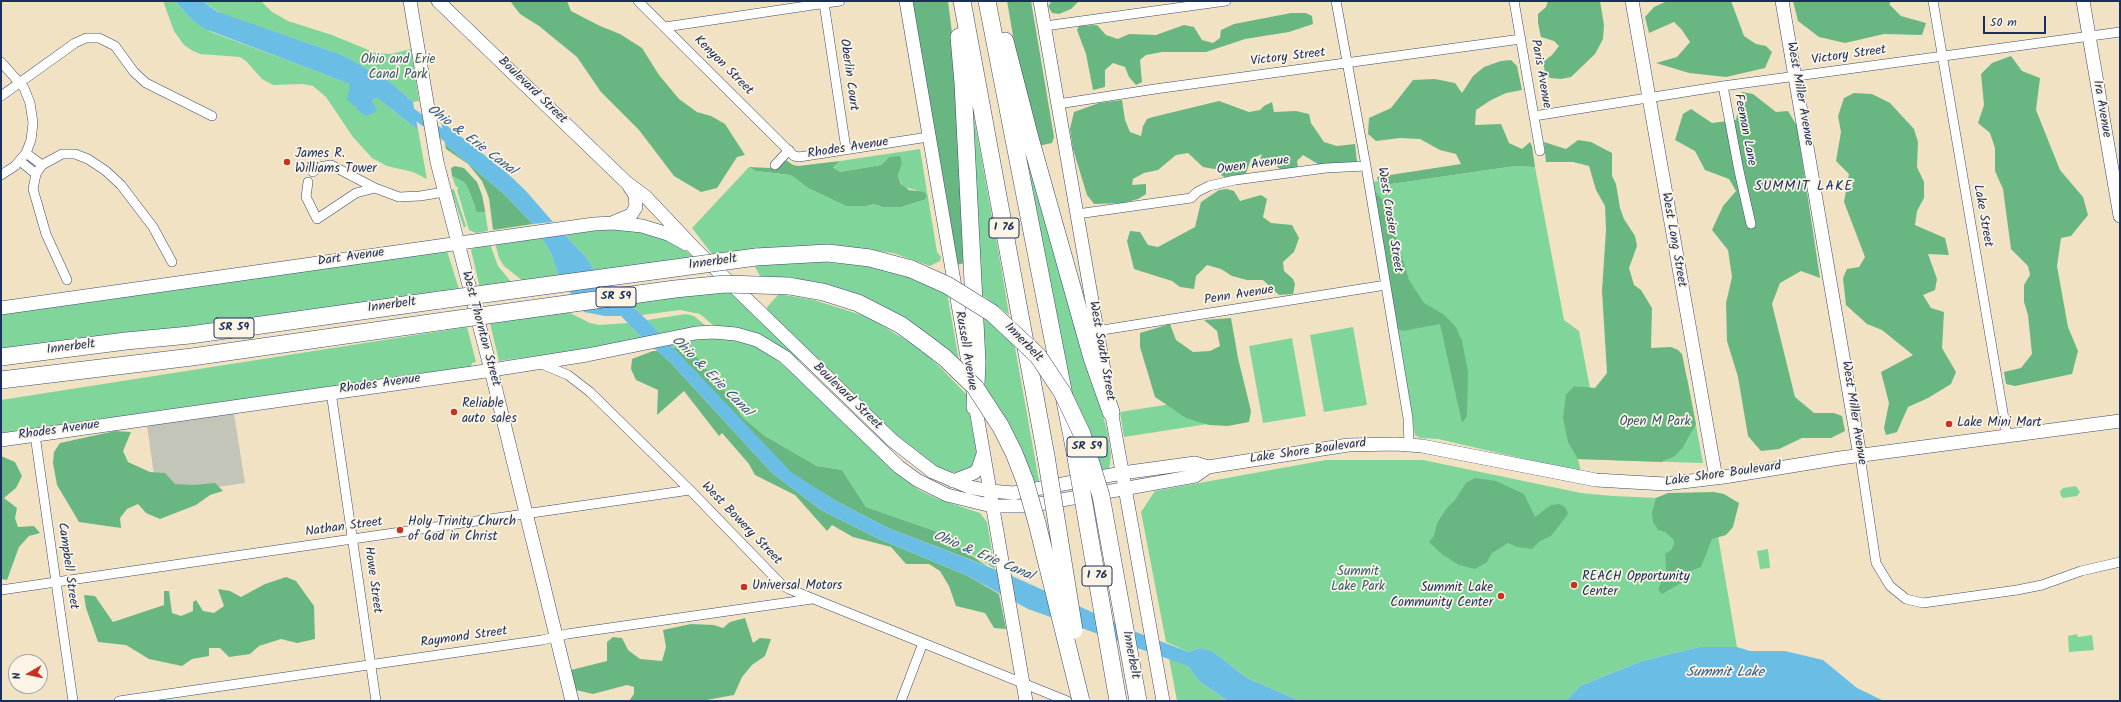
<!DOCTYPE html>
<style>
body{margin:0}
#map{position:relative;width:2121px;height:702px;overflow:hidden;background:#f2e2c4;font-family:Kalam,sans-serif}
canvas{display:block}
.frame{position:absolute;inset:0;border:2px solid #1b2f5e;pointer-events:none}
.north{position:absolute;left:8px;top:654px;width:40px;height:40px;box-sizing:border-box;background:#fcf5e5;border:1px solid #a2a6af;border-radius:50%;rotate:261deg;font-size:11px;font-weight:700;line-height:16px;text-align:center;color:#1b2f5e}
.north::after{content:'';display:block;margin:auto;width:14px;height:18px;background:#c8321e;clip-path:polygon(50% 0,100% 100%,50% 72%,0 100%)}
.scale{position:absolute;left:1983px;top:16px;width:63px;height:18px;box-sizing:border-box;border:2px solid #1b2f5e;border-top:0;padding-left:5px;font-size:12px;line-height:14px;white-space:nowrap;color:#1b2f5e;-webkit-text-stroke:3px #fcf5e5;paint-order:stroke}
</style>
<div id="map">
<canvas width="2121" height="702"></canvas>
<div class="frame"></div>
<div class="north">N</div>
<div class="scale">50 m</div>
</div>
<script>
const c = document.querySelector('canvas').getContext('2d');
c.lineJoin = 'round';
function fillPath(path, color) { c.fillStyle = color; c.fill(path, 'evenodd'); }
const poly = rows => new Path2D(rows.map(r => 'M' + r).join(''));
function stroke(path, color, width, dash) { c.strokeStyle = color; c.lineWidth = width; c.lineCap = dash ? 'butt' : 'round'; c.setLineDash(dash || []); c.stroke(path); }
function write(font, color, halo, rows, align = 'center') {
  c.font = font + ' Kalam,sans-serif'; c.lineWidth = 3.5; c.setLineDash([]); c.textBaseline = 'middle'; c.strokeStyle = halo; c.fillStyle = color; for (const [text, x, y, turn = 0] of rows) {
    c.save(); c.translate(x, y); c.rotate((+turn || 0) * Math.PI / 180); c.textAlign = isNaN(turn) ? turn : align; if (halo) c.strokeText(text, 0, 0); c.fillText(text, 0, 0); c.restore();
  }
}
fillPath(poly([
 [233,407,245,483,157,496,146,419]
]), '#c4c5b9');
fillPath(poly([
 [163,1,175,1,191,19,211,32,351,84,372,100,377,98,418,130,427,179,413,172,387,166,372,158,353,137,326,97,313,86,303,84,273,85,262,79,246,61,240,57,200,54,193,51,184,45,174,31],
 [202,1,261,1,272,12,288,21,332,35,376,53,391,54,411,49,419,101,413,102,390,82,342,55,222,14],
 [1018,106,1107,430,1111,455,1109,470,1103,475,1067,386],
 [972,107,1001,266,1009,315,977,291],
 [920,149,937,252,941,257,940,261,930,266,893,253,834,245,776,247,712,254,692,228,749,167,756,171,791,175,808,188,846,206,866,206,874,204,883,207,901,207,924,200,916,190,903,187,898,176,902,163,889,157,881,165,840,172,833,169,840,161],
 [1515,166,1535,167,1564,320,1579,331,1590,388,1574,386,1566,394,1687,377,1703,463,1578,459,1581,472,1438,439,1420,438,1415,435,1373,182,1378,181,1391,184],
 [452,176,464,182,468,188,475,207,485,210,488,231,476,233,469,230,457,190,458,189,457,186,456,187],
 [454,189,466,226,464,228,451,190],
 [604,229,637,231,657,236,683,248,693,257,595,271,586,257,565,235],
 [542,238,551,254,559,276,523,281,504,266,499,258,495,243],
 [490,244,498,266,512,283,480,288,471,250,476,246],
 [447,251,459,289,285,314,1,352,1,314],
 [792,262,827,262,873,267,904,274,947,292,959,361,941,345,778,278,760,276,754,265],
 [733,292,799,359,797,361,714,326,700,314,680,310,642,315,629,303,691,294],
 [779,294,814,300,868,317,919,348,939,366,966,394,977,456,977,462,963,474,945,471,921,459,768,314,767,307],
 [568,312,590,323,599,325,628,323,642,338,596,348,499,361,490,323],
 [978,312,1014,342,1039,481,1032,483,980,385],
 [686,314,694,316,707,327,660,334,647,320],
 [467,327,476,362,472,363,471,367,1,433,1,400],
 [1353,327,1367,405,1324,412,1310,335],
 [698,337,728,339,759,347,787,368,898,475,919,490,938,499,980,513,987,522,995,569,935,531,866,507,842,470,817,466,765,436,742,417,732,400,687,347,673,348,670,345],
 [1292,338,1306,416,1263,423,1249,346],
 [1210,398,1214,423,1124,437,1120,412],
 [1326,460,1423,460,1581,493,1613,496,1659,498,1711,495,1737,647,1699,647,1642,661,1580,686,1566,701,1300,701,1247,678,1212,651,1200,648,1189,652,1166,642,1141,512,1155,491],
 [2076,486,2080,492,2077,496,2063,498,2061,496,2060,491,2063,488],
 [1768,549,1770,568,1760,569,1757,551],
 [2077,634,2078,637,2092,635,2094,650,2069,652,2068,636],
 [1169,658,1188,666,1199,681,1228,701,1177,701]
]), '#80d69a');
fillPath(poly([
 [510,1,567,1,571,11,600,26,620,34,642,48,659,75,679,99,697,112,711,116,725,124,745,155,737,157,717,188,701,192,674,176,639,130,601,92,577,57,539,26,520,14],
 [910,1,948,1,952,33,965,263,956,265],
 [1007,1,1031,1,1054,137,1052,143,1038,146,1026,111],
 [1052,1,1079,1,1071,9,1059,14,1052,13,1048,6],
 [1548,1,1600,1,1604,25,1603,39,1595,54,1571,77,1561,79,1550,78,1545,72,1543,62,1552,55,1559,46,1554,41,1541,37,1538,23,1538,14,1546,7],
 [1667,1,1731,1,1744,36,1756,44,1766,46,1772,52,1765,68,1726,77,1689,73,1656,63,1677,57,1690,42,1682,30,1674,22,1649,33,1645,17,1654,7],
 [1793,1,1892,1,1889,4,1901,16,1926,23,1922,35,1884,34,1845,43,1819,37,1798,21],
 [1291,13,1306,13,1312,16,1313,24,1289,32,1245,39,1206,52,1162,52,1146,55,1140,60,1142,82,1136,85,1129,77,1125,67,1113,63,1105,70,1105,87,1093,90,1086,54,1077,30,1079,26,1097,25,1106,35,1118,39,1129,34,1156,35,1184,25,1194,27,1202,40,1213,43,1220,38,1221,30,1234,24],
 [2011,56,2022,71,2040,78,2036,110,2060,170,2083,197,2088,215,2071,236,2061,238,2057,266,2068,327,2078,351,2072,374,2015,386,2006,384,2004,372,2021,368,2032,354,2028,315,2024,302,2024,285,2030,275,2028,266,2011,249,2003,189,1995,171,1995,148,1990,133,1978,123,1984,105,1981,74,1992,63],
 [1511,60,1517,66,1522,90,1506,93,1491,100,1476,110,1475,125,1501,124,1509,143,1522,149,1530,142,1532,146,1535,167,1515,166,1391,184,1378,181,1377,177,1461,164,1456,154,1440,150,1420,139,1400,138,1376,141,1368,134,1369,118,1391,108,1413,80,1435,79,1455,83,1462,93,1473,76,1484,67,1501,61],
 [1742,92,1753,94,1776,112,1788,111,1797,126,1820,278,1801,271,1780,283,1772,304,1795,397,1814,413,1834,413,1842,416,1845,431,1831,438,1802,438,1779,449,1761,451,1748,436,1738,377,1727,341,1726,303,1732,277,1728,250,1712,230,1723,206,1736,191,1729,179,1705,170,1695,151,1675,140,1683,114,1691,109,1712,123,1736,120],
 [1854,93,1872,94,1890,103,1914,129,1918,142,1917,167,1924,182,1924,198,1917,211,1915,225,1945,238,1949,255,1928,254,1937,279,1935,290,1923,295,1931,308,1944,312,1942,348,1956,372,1951,384,1928,398,1908,407,1897,432,1886,435,1884,428,1889,403,1881,372,1913,355,1882,330,1867,324,1846,305,1843,278,1847,269,1859,267,1865,257,1844,202,1849,174,1836,161,1841,132,1838,116,1844,98],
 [1122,100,1125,120,1130,132,1141,136,1143,126,1147,119,1153,117,1219,101,1249,112,1260,110,1264,106,1272,102,1274,112,1296,111,1309,114,1311,123,1324,142,1337,146,1355,144,1357,162,1326,165,1318,164,1303,155,1297,161,1298,167,1294,171,1281,170,1274,164,1260,160,1262,154,1251,159,1245,176,1230,179,1222,176,1220,170,1203,167,1188,153,1176,155,1158,170,1144,173,1133,179,1132,185,1146,184,1146,194,1138,199,1123,203,1094,204,1087,195,1073,149,1070,129,1074,112,1099,103],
 [1578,140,1591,142,1612,153,1612,176,1616,184,1620,208,1624,219,1635,236,1637,246,1629,268,1634,285,1641,290,1652,308,1651,348,1671,347,1678,350,1682,354,1696,424,1683,447,1675,456,1661,462,1578,459,1568,442,1563,418,1566,394,1574,386,1595,388,1607,373,1602,291,1606,230,1605,206,1596,190,1589,166,1573,162,1546,162,1544,142,1566,149],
 [445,144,504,194,533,224,493,230,489,198,482,181,468,164,446,149],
 [780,156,793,165,798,166,840,161,833,168,840,172,881,165,889,157,900,156,902,163,898,176,901,184,909,190,924,192,927,196,924,200,901,207,883,207,874,204,866,206,846,206,808,188,791,175,756,171,749,167,770,168],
 [455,166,464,168,477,182,482,195,485,210,484,212,477,212,468,188,464,182,452,176,451,168],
 [1227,189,1234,191,1240,201,1261,195,1267,199,1263,217,1271,223,1292,225,1299,238,1294,252,1283,262,1284,271,1293,279,1295,284,1293,294,1279,295,1263,280,1247,280,1232,276,1221,269,1207,265,1196,276,1194,289,1180,287,1172,281,1134,269,1127,241,1130,231,1140,232,1148,245,1158,247,1195,227,1201,202,1219,190],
 [1374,190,1386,204,1409,280,1424,303,1443,314,1456,327,1462,341,1468,372,1467,416,1462,423,1440,324,1403,331,1397,329],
 [1231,318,1238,358,1251,411,1249,422,1228,426,1209,425,1186,418,1155,397,1140,347,1140,333,1170,324,1176,340,1193,352,1210,351,1220,346,1217,331,1204,320],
 [687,346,732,400,742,417,765,436,817,466,842,470,866,507,935,531,987,566,888,528,836,501,791,473,673,348],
 [653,351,658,351,671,363,772,473,821,510,879,539,968,576,999,594,1006,629,994,628,985,613,956,606,949,586,940,571,929,564,906,564,891,547,853,537,832,525,827,531,795,495,755,475,749,464,722,433,719,436,684,391,657,415,658,390,636,380,631,369,632,359],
 [115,431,131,432,123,451,128,462,150,472,165,473,175,484,193,485,215,483,223,491,210,495,196,505,160,519,146,513,138,504,127,509,120,518,121,528,79,522,57,485,53,463,54,452,60,443],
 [1,456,15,462,22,476,16,488,4,498,17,508,15,518,18,527,34,526,40,533,29,536,19,547,7,580,1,579],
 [1475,478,1496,481,1524,494,1535,517,1551,505,1560,504,1566,508,1568,514,1551,536,1540,541,1532,549,1517,547,1508,543,1492,553,1487,562,1475,569,1459,565,1443,555,1429,542,1434,536,1437,523,1446,509,1455,500,1466,483],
 [1714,492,1724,494,1739,503,1733,527,1726,535,1712,539,1701,567,1688,572,1681,583,1662,594,1658,590,1666,570,1665,554,1671,550,1674,544,1674,540,1665,532,1658,530,1653,522,1652,513,1656,498,1668,493],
 [286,577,296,581,314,606,315,639,297,643,281,639,259,646,250,654,229,657,220,648,209,648,209,656,192,659,182,666,149,659,126,645,98,642,86,608,84,595,95,596,113,622,164,605,164,591,169,591,172,613,181,616,193,611,193,602,196,600,203,611,214,613,224,606,218,589,230,591,241,597,265,584],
 [745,618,753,643,760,638,771,639,765,656,752,665,742,677,734,695,701,701,629,701,634,694,634,687,627,685,593,694,576,690,571,670,607,661,607,642,613,637,622,638,628,650,640,659,662,661,666,647,663,630,691,624,714,625,723,628,730,622]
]), '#68b782');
fillPath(poly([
 [175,1,202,1,218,12,342,55,360,65,390,82,413,102,418,130,377,98,372,100,377,111,366,116,357,110,357,108,347,100,350,84,205,29,191,19],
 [441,121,506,172,526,191,553,222,533,224,504,194,445,144],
 [565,235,586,257,595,271,647,320,791,472,836,501,888,528,1012,576,1136,632,1189,652,1200,648,1212,651,1247,678,1300,701,1228,701,1199,681,1188,666,1028,609,968,576,879,539,821,510,772,473,671,363,642,338,621,316,605,316,584,312,559,276,551,254,542,238],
 [1699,647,1737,647,1750,651,1785,651,1823,660,1857,688,1884,701,1566,701,1580,686,1642,661]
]), '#6abee6');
stroke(poly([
 [405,108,452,141]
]), '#6abee6', 9);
const street = poly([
 [638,1,794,156,799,157,928,137],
 [1336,1,1366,166,1408,418,1409,444],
 [1514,1,1540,151],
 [1933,1,2007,436],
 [824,3,846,149],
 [1045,26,1226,1],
 [665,27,840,1],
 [1,62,24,88,30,103,33,123,31,140,26,153,15,166,1,175],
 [1723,86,1739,171,1751,224],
 [1,96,75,43,86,38,99,38,115,46,134,72,146,83,212,116],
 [1058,104,1155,89,1521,39],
 [1534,116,1723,86,2120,32],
 [26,153,42,165],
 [20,161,36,174],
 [775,165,789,150],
 [313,172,319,167,331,165,375,188,399,197,420,196,444,192],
 [308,182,306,197,317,219,356,193,375,188],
 [1077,214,1191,198,1197,192,1209,186,1235,180,1326,168,1366,166],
 [67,280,46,234,33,189,36,174,42,165,62,154,75,154,88,159,106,171,121,185,153,227,172,262],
 [1096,331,1386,285],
 [539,363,568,375,590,392,690,490,782,585,789,589,1067,701],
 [331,392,376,701],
 [35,435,73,701],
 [1860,456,1876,563,1890,586,1906,599,1923,603,2017,590,2042,585,2081,571,2120,562],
 [1,590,690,490],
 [119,701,542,640,567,634,812,599],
 [901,701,923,643]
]);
const secondary = poly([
 [410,1,437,162,491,370,572,701],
 [438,1,626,182,646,197,696,250,893,441,933,472,969,487,990,491,1014,493,1122,473,1195,463,1208,467],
 [906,1,1026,701],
 [1040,1,1105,376],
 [1632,1,1716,478],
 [1782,1,1860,456],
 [2083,1,2120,216],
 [614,222,631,215,636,207,635,195,629,186],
 [1,308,594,224,613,223,642,226,668,234,686,244],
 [1110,404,1163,701],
 [1,440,479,372,587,355,696,333,713,332,736,334,757,340,785,357,899,467,917,480,947,495,992,506,1028,506,1195,476,1208,467,1348,445,1396,444,1422,446,1596,480,1665,484,1724,477,1840,458,2120,421],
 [953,481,974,473,978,469,983,454]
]);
const highway = poly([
 [962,1,1046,456],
 [987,1,1075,452],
 [959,37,963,83,977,362,975,407],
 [1005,41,1030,138,1092,358,1111,412],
 [756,257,828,253,870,258,911,269],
 [789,286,823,292,858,303,901,325,928,345],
 [1,357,126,341,190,335,440,300],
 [1,380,192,357,444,321]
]);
stroke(street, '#3b4a6d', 10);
stroke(secondary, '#3b4a6d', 14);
stroke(highway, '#3b4a6d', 18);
stroke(street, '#fff', 9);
stroke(secondary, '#fff', 13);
stroke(highway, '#fff', 17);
const highwayBridge = poly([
 [911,269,947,285,992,313,1038,356,1062,392,1082,434,1101,496,1138,701],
 [440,300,756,257],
 [444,321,675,289,725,284,789,286],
 [928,345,945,358,975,387,1001,427,1014,453,1025,481,1037,523,1081,701],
 [1075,452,1118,701],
 [1046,456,1074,630]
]);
stroke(highwayBridge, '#3b4a6d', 18, []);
stroke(highwayBridge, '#fff', 17);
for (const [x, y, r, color] of [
 [287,162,4,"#c8321e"],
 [454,412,4,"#c8321e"],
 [1949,424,4,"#c8321e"],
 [400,530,4,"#c8321e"],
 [1574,585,4,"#c8321e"],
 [744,587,4,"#c8321e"],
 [1501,596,4,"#c8321e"]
]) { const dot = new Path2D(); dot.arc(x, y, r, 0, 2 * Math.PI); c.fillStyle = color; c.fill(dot); stroke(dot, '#fcf5e5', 1.5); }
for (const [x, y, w] of [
 [1004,228,30],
 [616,297,40],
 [234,328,40],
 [1087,447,40],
 [1097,576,30]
]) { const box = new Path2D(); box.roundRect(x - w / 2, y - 10, w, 20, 3); c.fillStyle = '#fcf5e5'; c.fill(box); stroke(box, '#1b2f5e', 1); }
write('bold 12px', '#1b2f5e', null, [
 ["I 76",1004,228],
 ["SR 59",616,297],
 ["SR 59",234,328],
 ["SR 59",1087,447],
 ["I 76",1097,576]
]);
write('13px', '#1b2f5e', '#fcf5e5', [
 ["Victory Street",1849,56,-8],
 ["Victory Street",1288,58,-7],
 ["Kenyon Street",723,66,45],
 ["Paris Avenue",1540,74,80],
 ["Oberlin Court",848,75,82],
 ["Boulevard Street",532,91,44],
 ["West Miller Avenue",1799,94,80],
 ["Ira Avenue",2101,109,80],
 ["Feeman Lane",1744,130,79],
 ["Rhodes Avenue",848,149,-9],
 ["Owen Avenue",1253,166,-8],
 ["Lake Street",1982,216,80],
 ["West Crosier Street",1389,220,81],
 ["West Long Street",1673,240,80],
 ["Dart Avenue",351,258,-8],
 ["Innerbelt",713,263,-8],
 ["Penn Avenue",1239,296,-9],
 ["Innerbelt",392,306,-8],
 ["West Thornton Street",480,329,75],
 ["Innerbelt",1023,343,46],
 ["Innerbelt",71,348,-7],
 ["Russell Avenue",965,351,80],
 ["West South Street",1101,351,80],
 ["Rhodes Avenue",380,385,-8],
 ["Boulevard Street",847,397,44],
 ["West Miller Avenue",1853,413,81],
 ["Rhodes Avenue",59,431,-8],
 ["Lake Shore Boulevard",1308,452,-8],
 ["Lake Shore Boulevard",1723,475,-8],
 ["West Bowery Street",741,524,46],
 ["Nathan Street",344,528,-8],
 ["Campbell Street",67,566,82],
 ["Howe Street",372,580,82],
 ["Raymond Street",464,638,-8],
 ["Innerbelt",1130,655,79]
]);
write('13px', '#34596d', '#fcf5e5', [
 ["Ohio and Erie",398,61],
 ["Canal Park",398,76],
 ["Open M Park",1655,423],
 ["Summit",1358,573],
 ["Lake Park",1358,588]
]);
write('13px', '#1b2f5e', '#fcf5e5', [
 ["James R.",295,155],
 ["Williams Tower",295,170],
 ["Reliable",462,405],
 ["auto sales",462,420],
 ["Lake Mini Mart",1957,424],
 ["Holy Trinity Church",408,523],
 ["of God in Christ",408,538],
 ["REACH Opportunity",1582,578],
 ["Center",1582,593],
 ["Universal Motors",752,587],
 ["Summit Lake",1493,589,"right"],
 ["Community Center",1493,604,"right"]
], 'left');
write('italic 14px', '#335a87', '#fcf5e5', [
 ["Ohio & Erie Canal",471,141,37],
 ["Ohio & Erie Canal",711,377,45],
 ["Ohio & Erie Canal",983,557,23],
 ["Summit Lake",1725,674]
]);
c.letterSpacing = '1px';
write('14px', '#1b2f5e', '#fcf5e5', [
 ["SUMMIT LAKE",1804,188]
]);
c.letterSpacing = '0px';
</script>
